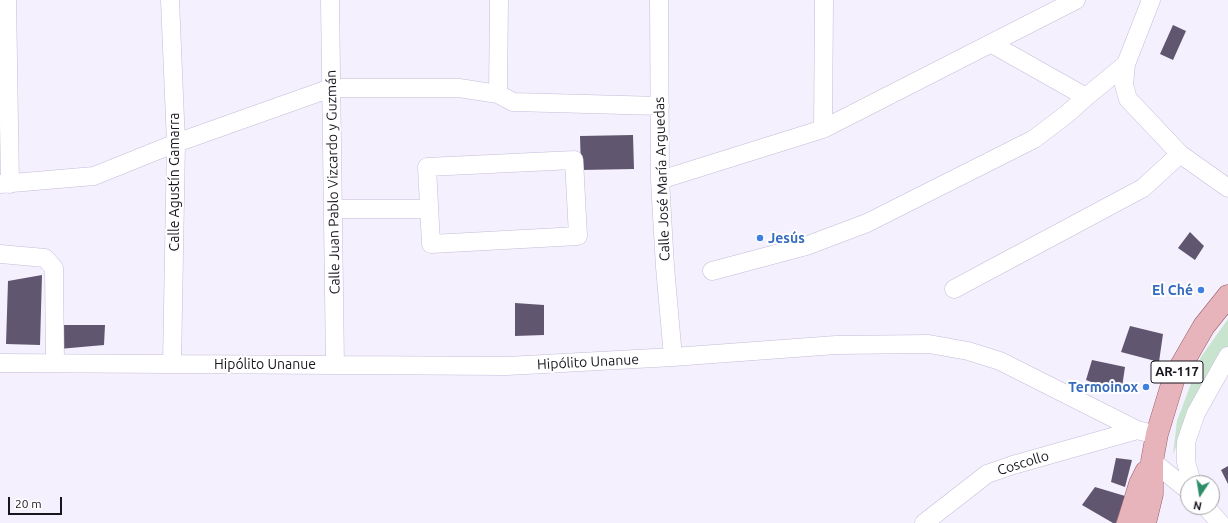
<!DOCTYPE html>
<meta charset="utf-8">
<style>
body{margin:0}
#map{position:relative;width:1228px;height:523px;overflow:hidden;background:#f4f0fd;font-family:Ubuntu,sans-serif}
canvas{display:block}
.north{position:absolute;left:1180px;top:475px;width:40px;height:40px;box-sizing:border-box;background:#fff;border:1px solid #a3a1a5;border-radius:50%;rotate:192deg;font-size:11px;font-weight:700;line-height:16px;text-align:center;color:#19151f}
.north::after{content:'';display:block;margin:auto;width:14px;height:18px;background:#2c8d67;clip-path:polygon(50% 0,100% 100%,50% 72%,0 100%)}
.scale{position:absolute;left:8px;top:497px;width:54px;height:18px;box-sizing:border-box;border:2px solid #19151f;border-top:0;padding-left:5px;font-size:12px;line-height:14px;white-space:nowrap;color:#19151f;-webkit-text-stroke:3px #fff;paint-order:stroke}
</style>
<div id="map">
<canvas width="1228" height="523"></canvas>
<div class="north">N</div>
<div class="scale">20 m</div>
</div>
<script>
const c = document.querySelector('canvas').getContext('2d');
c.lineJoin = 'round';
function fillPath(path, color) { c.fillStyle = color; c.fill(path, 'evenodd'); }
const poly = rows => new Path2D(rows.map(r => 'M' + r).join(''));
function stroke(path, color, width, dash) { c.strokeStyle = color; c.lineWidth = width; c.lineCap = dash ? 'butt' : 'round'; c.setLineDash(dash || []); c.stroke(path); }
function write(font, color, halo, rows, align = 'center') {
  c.font = font + ' Ubuntu,sans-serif'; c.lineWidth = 4; c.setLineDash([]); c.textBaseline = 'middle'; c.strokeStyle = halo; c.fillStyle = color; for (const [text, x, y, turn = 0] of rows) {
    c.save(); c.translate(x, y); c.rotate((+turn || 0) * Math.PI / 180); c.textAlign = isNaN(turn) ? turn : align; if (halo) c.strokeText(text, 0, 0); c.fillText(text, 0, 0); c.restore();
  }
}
fillPath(poly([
 [1228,319,1228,351,1191,413,1173,454,1177,421,1201,357]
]), '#c8e4cf');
fillPath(poly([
 [1173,25,1186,31,1173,60,1160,54],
 [633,135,634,169,581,170,580,136],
 [1190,232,1204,246,1195,260,1178,248],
 [42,275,40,345,6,344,8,281],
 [515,303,544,305,544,335,515,336],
 [59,325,105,325,104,345,59,349],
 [1130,326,1163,334,1159,362,1121,352],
 [1092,360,1125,367,1121,394,1086,380],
 [1116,458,1132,460,1125,487,1111,482],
 [1228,466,1228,484,1221,470],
 [1095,487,1125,496,1116,523,1113,523,1082,505]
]), '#61566f');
const minor = poly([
 [7,0,10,184],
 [170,0,176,143,172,364],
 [330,0,335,365],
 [659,0,660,180,665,267,673,357],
 [1151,0,1126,64,1124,85,1128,99,1180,154,1228,188],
 [992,44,1086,97],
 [498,94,499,0],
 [823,129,824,0],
 [574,160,578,236,431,244,427,167,574,160],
 [660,180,823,129,1076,0],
 [0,184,94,176,176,143,331,88,459,88,498,94,513,102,660,106],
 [333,209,429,209],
 [0,254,45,258,54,268,55,363],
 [712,271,806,246,867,223,1034,139,1067,114,1086,97,1126,64],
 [954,289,1143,188,1180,154],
 [0,363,507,366,673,357,836,345,929,344,968,351,1000,361,1137,430,1153,434,1157,434],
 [1152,461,1188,490],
 [1192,483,1186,462,1186,442,1196,413,1228,356],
 [1206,507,1220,523],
 [924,523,987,474,1013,465,1137,430]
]);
const major = poly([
 [1128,523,1140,484,1146,472],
 [1145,523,1152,494,1152,461,1157,434,1174,378,1204,326,1228,296]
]);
stroke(minor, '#c5bcd9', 19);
stroke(major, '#955c66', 23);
stroke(minor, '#fff', 18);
stroke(major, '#e8b4bb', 22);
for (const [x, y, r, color] of [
 [760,238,4,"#3f7fe0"],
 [1201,290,4,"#3f7fe0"],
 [1146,387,4,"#3f7fe0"]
]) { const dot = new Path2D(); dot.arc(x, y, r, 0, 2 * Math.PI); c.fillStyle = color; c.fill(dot); stroke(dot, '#fff', 1.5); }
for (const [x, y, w] of [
 [1177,372,52]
]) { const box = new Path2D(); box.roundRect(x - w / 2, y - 11, w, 22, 3); c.fillStyle = '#fff'; c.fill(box); stroke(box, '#19151f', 1); }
write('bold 13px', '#19151f', null, [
 ["AR-117",1177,372]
]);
write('14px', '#19151f', '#fff', [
 ["Calle José María Arguedas",662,179,-92],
 ["Calle Agustín Gamarra",174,182,-90],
 ["Calle Juan Pablo Vizcardo y Guzmán",333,182,-91],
 ["Hipólito Unanue",588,362,-3],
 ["Hipólito Unanue",265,364],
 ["Coscollo",1023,463,-17]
]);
write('bold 14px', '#366cbe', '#fff', [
 ["Jesús",768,238,"left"],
 ["El Ché",1193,290],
 ["Termoinox",1138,387]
], 'right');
</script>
